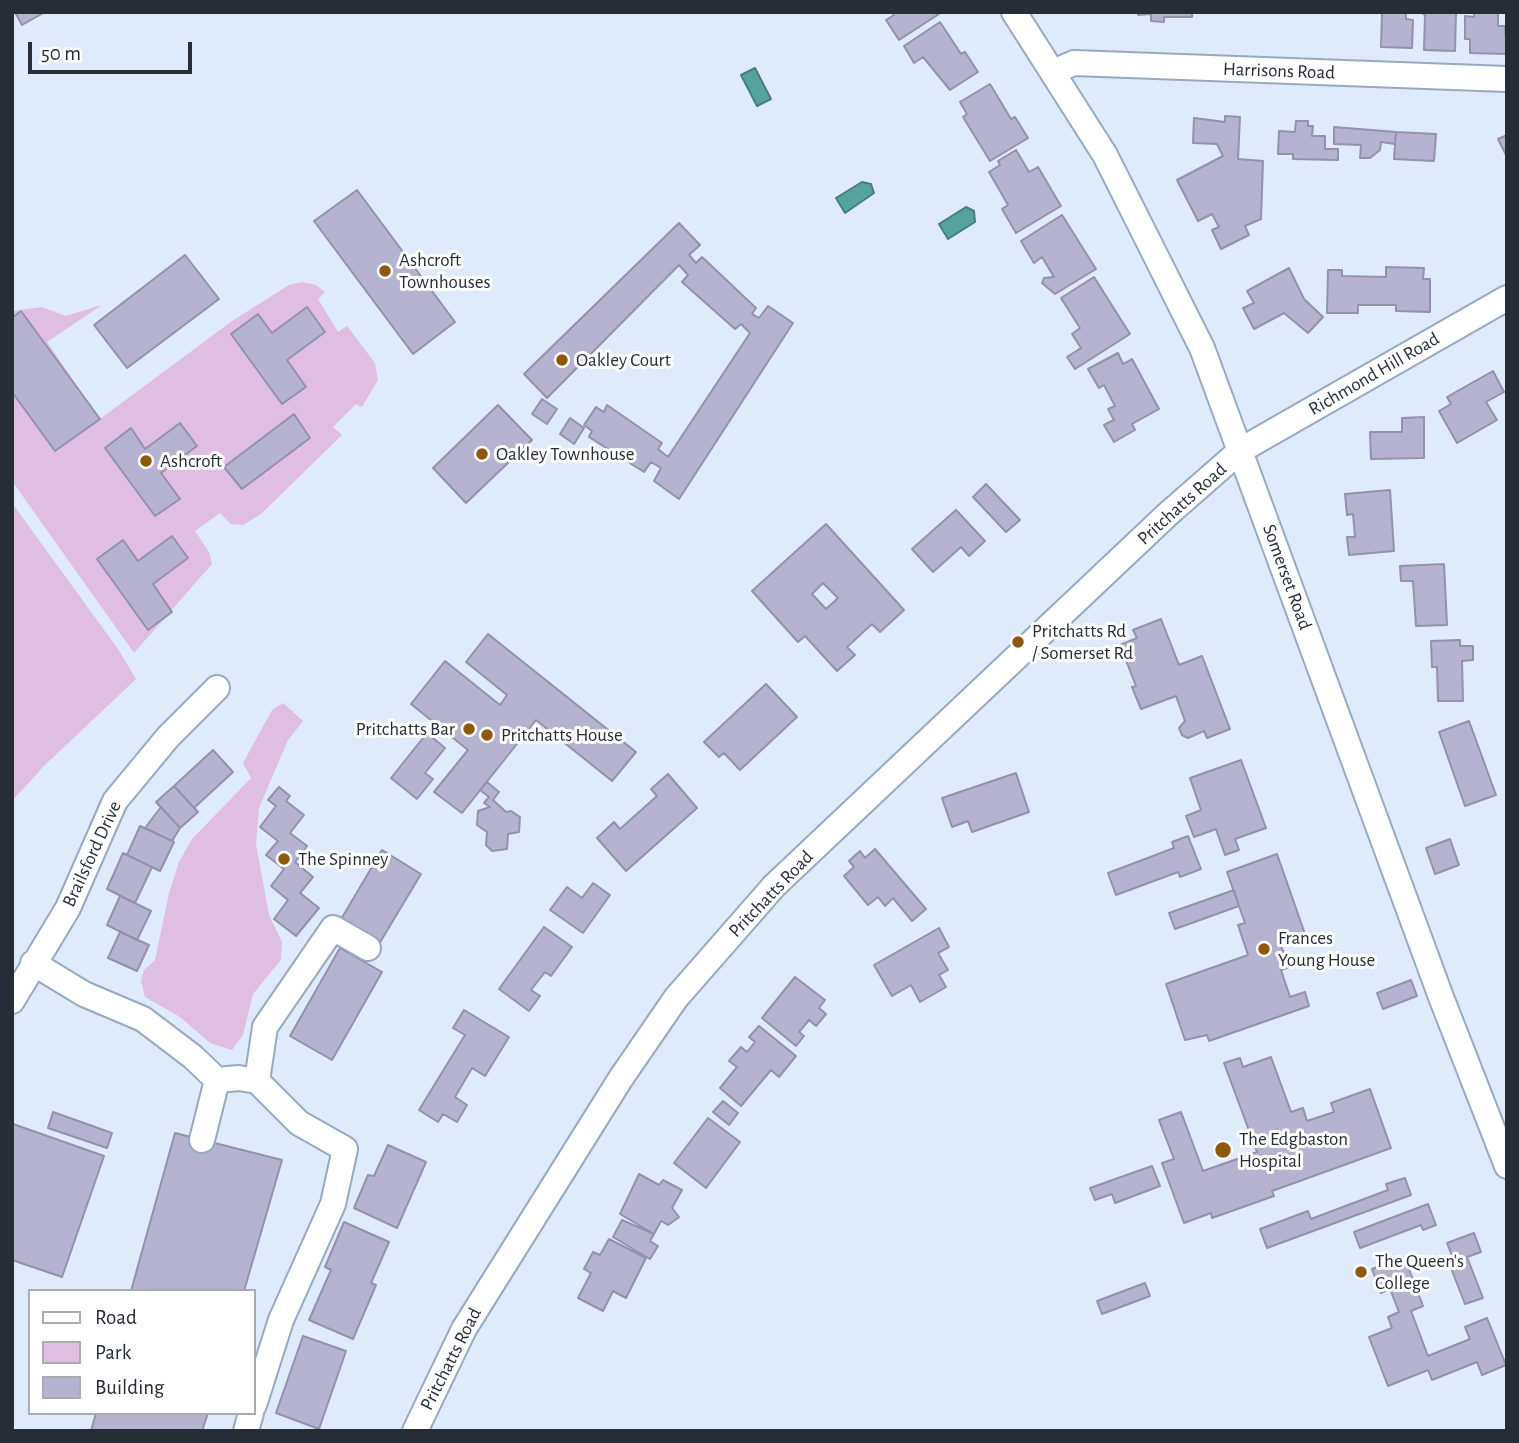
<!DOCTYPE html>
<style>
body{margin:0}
#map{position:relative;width:1519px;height:1443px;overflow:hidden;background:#dfeafb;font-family:"Alegreya Sans",sans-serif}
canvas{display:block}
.frame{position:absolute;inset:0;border:14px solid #262d37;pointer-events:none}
.legend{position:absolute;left:28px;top:1289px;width:228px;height:126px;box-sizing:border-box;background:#fff;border:2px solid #a8abaf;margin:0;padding:9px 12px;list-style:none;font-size:21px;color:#262d37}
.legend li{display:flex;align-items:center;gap:14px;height:35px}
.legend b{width:35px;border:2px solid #a8abaf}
.scale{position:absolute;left:28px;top:42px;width:164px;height:32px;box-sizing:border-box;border:4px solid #262d37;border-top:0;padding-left:9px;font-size:21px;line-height:24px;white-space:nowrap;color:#262d37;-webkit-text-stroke:5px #fff;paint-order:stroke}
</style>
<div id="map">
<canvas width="1519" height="1443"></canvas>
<div class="frame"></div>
<ul class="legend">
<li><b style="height:9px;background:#fff"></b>Road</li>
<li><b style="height:19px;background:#e0bee1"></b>Park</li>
<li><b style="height:19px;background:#b6b3d1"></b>Building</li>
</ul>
<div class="scale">50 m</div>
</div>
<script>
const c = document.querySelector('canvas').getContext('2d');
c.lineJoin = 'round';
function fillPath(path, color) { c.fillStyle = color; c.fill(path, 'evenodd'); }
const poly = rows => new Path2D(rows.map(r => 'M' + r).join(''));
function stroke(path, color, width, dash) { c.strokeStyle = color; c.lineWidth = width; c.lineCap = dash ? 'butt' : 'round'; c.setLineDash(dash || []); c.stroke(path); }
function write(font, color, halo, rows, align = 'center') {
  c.font = font + ' "Alegreya Sans",sans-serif'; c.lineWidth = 6; c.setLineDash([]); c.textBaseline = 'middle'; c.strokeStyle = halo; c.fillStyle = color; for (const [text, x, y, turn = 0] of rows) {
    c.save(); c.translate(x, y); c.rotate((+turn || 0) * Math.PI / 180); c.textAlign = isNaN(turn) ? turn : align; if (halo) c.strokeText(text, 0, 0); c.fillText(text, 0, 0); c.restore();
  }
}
fillPath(poly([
 [302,282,316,285,325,292,318,299,338,332,347,326,375,363,378,380,362,407,356,404,333,427,342,435,261,514,243,525,231,524,220,513,195,531,209,552,212,564,134,653,12,481,12,311,42,307,66,316,102,305,47,342,100,419,232,321,289,285],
 [12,503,118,649,136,679,45,765,12,801],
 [283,703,303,721,288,740,259,808,256,844,269,915,282,942,281,960,253,994,243,1035,232,1050,210,1043,180,1017,145,997,141,981,144,970,155,960,169,893,179,862,192,839,251,778,243,763,272,710]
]), '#e0bee1');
const water = poly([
 [755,68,771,99,757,106,741,75,755,68],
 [862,182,871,184,874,193,845,213,836,198,862,182],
 [966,207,974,211,975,222,948,239,939,224,966,207]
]);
fillPath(water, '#54a39d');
stroke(water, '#46807e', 2);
const building = poly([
 [15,12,45,12,22,25,15,12],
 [892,12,942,12,899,40,886,20,894,15,892,12],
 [1138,12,1192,12,1192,17,1164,17,1164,22,1151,21,1151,14,1138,15,1138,12],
 [1382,12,1406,12,1406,19,1413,20,1412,48,1381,47,1382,12],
 [1420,12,1456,12,1455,51,1424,50,1425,15,1420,12],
 [1474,12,1498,12,1498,26,1505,26,1507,54,1470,53,1470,39,1465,39,1465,16,1474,17,1474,12],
 [940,22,961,54,965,52,978,72,950,90,923,57,914,63,904,46,940,22],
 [990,84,1011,119,1015,117,1028,138,990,161,963,117,967,114,960,102,990,84],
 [1225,116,1240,117,1238,159,1263,161,1261,219,1245,226,1249,235,1221,249,1212,230,1219,227,1212,214,1198,221,1177,180,1223,156,1217,144,1193,143,1194,118,1225,122,1225,116],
 [1296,121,1308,121,1308,126,1313,126,1312,136,1325,136,1325,149,1338,149,1338,160,1293,159,1293,154,1278,154,1279,131,1295,132,1296,121],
 [1334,127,1396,132,1395,144,1381,142,1380,150,1370,158,1360,158,1361,145,1334,144,1334,127],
 [1396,132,1436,134,1434,161,1394,159,1396,132],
 [1507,135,1507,157,1498,139,1507,135],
 [1016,150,1029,172,1038,167,1061,206,1016,233,1002,209,1008,205,989,172,1000,165,998,161,1016,150],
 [357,190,455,322,413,354,314,221,357,190],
 [1062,215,1096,269,1055,294,1042,283,1044,278,1054,277,1042,257,1034,263,1021,241,1062,215],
 [679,223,700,245,689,255,696,263,702,257,756,308,752,314,759,318,768,306,793,323,679,499,654,481,661,468,651,462,644,472,589,437,592,431,584,425,596,407,604,412,607,405,662,443,658,449,668,457,750,333,741,324,735,329,682,282,688,275,679,265,547,398,524,374,679,223],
 [185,255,219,299,127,368,94,325,185,255],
 [1386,267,1424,268,1423,279,1430,279,1430,312,1396,311,1396,305,1358,305,1358,313,1327,313,1328,270,1342,270,1342,276,1386,277,1386,267],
 [1289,268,1304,299,1323,317,1308,333,1284,313,1254,329,1243,308,1254,303,1247,291,1289,268],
 [1094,277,1130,334,1075,369,1067,357,1081,348,1072,334,1080,328,1061,298,1094,277],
 [307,307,325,332,287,360,306,387,282,404,231,334,258,314,272,333,307,307],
 [21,311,100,419,55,451,12,392,12,318,21,311],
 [1118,353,1123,364,1132,359,1159,409,1132,424,1135,430,1114,442,1104,425,1114,420,1108,409,1115,406,1104,385,1099,388,1088,369,1118,353],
 [1493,371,1504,392,1486,402,1497,420,1457,443,1439,411,1451,404,1447,397,1493,371],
 [542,399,557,409,547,424,532,414,542,399],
 [498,405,532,440,466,503,433,468,498,405],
 [294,414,310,438,242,489,224,467,294,414],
 [1424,417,1424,458,1371,459,1370,432,1402,432,1402,418,1424,417],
 [570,418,584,428,574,444,560,434,570,418],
 [180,423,197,446,161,473,180,499,155,516,105,448,131,428,145,449,180,423],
 [986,484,1020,520,1006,532,973,497,986,484],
 [1390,490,1394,551,1349,555,1347,537,1355,537,1353,514,1347,515,1345,494,1390,490],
 [956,510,985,541,969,556,961,547,933,572,912,549,956,510],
 [826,524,904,610,880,632,872,624,847,647,855,655,837,671,805,636,798,642,752,591,826,524],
 [823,583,838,598,826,609,812,594,823,583],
 [172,536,188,558,153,584,172,612,148,630,97,559,123,540,138,561,172,536],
 [1444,564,1447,625,1416,626,1413,581,1401,581,1400,566,1444,564],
 [1161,619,1179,665,1202,656,1230,729,1207,738,1204,731,1188,738,1182,735,1179,728,1185,721,1176,696,1141,709,1132,687,1136,686,1120,645,1137,638,1133,630,1161,619],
 [488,634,636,752,612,781,536,720,462,813,434,792,468,750,411,704,445,661,500,705,507,695,466,662,488,634],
 [1460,640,1460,646,1473,646,1473,660,1462,661,1463,701,1438,701,1437,667,1432,667,1431,641,1460,640],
 [766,684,797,717,740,770,724,753,719,757,704,742,766,684],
 [1469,721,1496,795,1465,806,1439,732,1469,721],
 [427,733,445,748,425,773,433,779,417,799,391,778,427,733],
 [213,750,233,772,194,808,174,786,213,750],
 [1241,760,1266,828,1235,839,1239,850,1225,855,1216,829,1194,837,1186,816,1201,810,1190,778,1241,760],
 [1016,773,1029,812,972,832,968,821,952,827,942,798,1016,773],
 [668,774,697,808,626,871,597,838,614,822,620,829,657,796,651,789,668,774],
 [487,782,499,792,493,800,506,812,511,811,520,817,519,832,508,834,507,849,492,851,486,845,487,832,477,825,478,811,490,807,484,803,489,797,480,790,487,782],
 [174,786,198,812,180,828,156,802,174,786],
 [279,787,290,796,286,801,304,815,290,833,307,846,295,862,313,877,300,893,319,908,296,936,274,919,288,900,271,886,284,869,266,855,278,841,260,827,276,806,268,800,279,787],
 [161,807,180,828,172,841,145,828,161,807],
 [140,826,174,842,160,871,127,855,140,826],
 [1188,836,1201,869,1180,877,1178,872,1116,895,1108,873,1174,848,1172,842,1188,836],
 [1450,839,1459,865,1435,874,1426,848,1450,839],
 [875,849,926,909,912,921,893,898,885,906,878,897,868,905,844,876,854,867,849,861,860,851,865,858,875,849],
 [382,850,421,874,379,944,340,921,382,850],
 [123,853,152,867,135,903,107,889,123,853],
 [1277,854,1305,934,1280,943,1289,967,1281,970,1290,997,1305,992,1309,1006,1209,1041,1207,1035,1185,1040,1166,984,1248,955,1238,925,1245,923,1227,872,1277,854],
 [593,883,610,895,583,933,550,910,567,887,582,898,593,883],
 [1234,890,1239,906,1175,929,1169,913,1234,890],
 [120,896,151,911,137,940,107,925,120,896],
 [544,927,572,947,551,976,545,972,531,990,540,996,529,1011,499,989,544,927],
 [939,928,949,947,938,953,948,970,939,975,946,987,920,1002,911,985,892,996,874,965,939,928],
 [120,932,149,945,137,971,108,958,120,932],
 [340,948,382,972,332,1060,290,1036,340,948],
 [795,977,825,1000,819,1008,826,1014,816,1026,809,1020,799,1032,804,1036,796,1046,762,1018,795,977],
 [1411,980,1417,996,1383,1009,1377,993,1411,980],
 [464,1010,509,1037,485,1076,472,1068,455,1097,467,1105,457,1122,443,1114,438,1122,419,1110,465,1035,453,1028,464,1010],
 [759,1026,796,1056,779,1077,771,1070,741,1106,720,1088,737,1067,729,1061,741,1047,747,1052,755,1042,749,1037,759,1026],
 [1271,1057,1291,1112,1303,1108,1307,1121,1334,1112,1331,1103,1370,1089,1391,1148,1272,1191,1274,1196,1212,1218,1211,1213,1184,1223,1162,1163,1174,1159,1159,1120,1181,1112,1203,1171,1257,1152,1224,1063,1240,1058,1243,1067,1271,1057],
 [723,1101,738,1113,729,1125,713,1112,723,1101],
 [53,1112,112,1133,107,1148,48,1128,53,1112],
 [708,1118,740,1142,706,1188,674,1163,708,1118],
 [13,1124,104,1156,62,1277,12,1260,13,1124],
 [175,1133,282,1160,244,1291,131,1291,175,1133],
 [388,1145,426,1162,397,1228,354,1208,368,1175,374,1176,388,1145],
 [1152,1166,1160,1186,1115,1203,1112,1194,1095,1200,1090,1188,1152,1166],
 [639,1174,659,1185,663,1180,682,1190,672,1208,679,1217,668,1225,661,1221,654,1234,620,1214,639,1174],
 [1405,1178,1411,1195,1267,1248,1260,1229,1308,1211,1311,1219,1388,1190,1386,1184,1405,1178],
 [1428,1204,1436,1225,1423,1230,1421,1225,1360,1248,1354,1232,1428,1204],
 [622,1220,654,1234,650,1241,658,1246,650,1259,613,1237,622,1220],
 [344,1222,389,1242,371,1283,376,1285,353,1339,309,1320,331,1270,325,1267,344,1222],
 [1474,1233,1481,1252,1467,1257,1483,1298,1465,1304,1449,1263,1454,1261,1447,1243,1474,1233],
 [609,1239,646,1258,626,1298,613,1291,603,1311,578,1298,591,1273,584,1269,593,1252,600,1255,609,1239],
 [1395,1260,1398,1268,1407,1264,1423,1306,1411,1311,1428,1356,1470,1339,1465,1327,1487,1318,1506,1365,1482,1375,1477,1362,1432,1380,1428,1370,1388,1386,1369,1337,1392,1328,1388,1317,1399,1312,1390,1289,1381,1293,1372,1269,1395,1260],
 [1145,1283,1150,1296,1102,1314,1097,1301,1145,1283],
 [303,1336,346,1351,319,1429,276,1413,303,1336],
 [96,1413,208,1413,202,1431,91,1431,96,1413]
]);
fillPath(building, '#b6b3d1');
stroke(building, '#9490ad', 2);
const minor = poly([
 [1014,12,1105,155,1202,348,1441,997,1507,1166],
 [1053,72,1074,63,1507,79],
 [33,963,84,994,143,1019,193,1057,217,1080,202,1140],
 [12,1001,68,908,115,801,168,737,217,688],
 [217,1080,239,1078,257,1081,299,1123,345,1149,333,1204,281,1320,254,1405],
 [257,1081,265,1027,333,928,368,948],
 [246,1431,251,1413],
 [415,1431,464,1329,621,1078,676,998,774,886,1168,514,1241,450,1507,298]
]);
stroke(minor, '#97a9c2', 28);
stroke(minor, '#fff', 24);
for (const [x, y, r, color] of [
 [385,271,7,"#8f580f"],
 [562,360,7,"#8f580f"],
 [482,454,7,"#8f580f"],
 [146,461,7,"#8f580f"],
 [1018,642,7,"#8f580f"],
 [469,729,7,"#8f580f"],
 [487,735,7,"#8f580f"],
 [284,859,7,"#8f580f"],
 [1264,949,7,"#8f580f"],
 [1223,1150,9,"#8f580f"],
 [1361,1272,7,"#8f580f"]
]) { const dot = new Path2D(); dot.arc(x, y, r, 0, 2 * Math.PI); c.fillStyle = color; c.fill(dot); stroke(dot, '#fff', 2.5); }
write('19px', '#262d37', '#fff', [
 ["Harrisons Road",1279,71,2],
 ["Richmond Hill Road",1374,374,-30],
 ["Pritchatts Road",1182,504,-42],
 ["Somerset Road",1287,577,70],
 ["Brailsford Drive",92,854,-65],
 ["Pritchatts Road",771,894,-46],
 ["Pritchatts Road",451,1359,-63]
]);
write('19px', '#262d37', '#fff', [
 ["Ashcroft",399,260],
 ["Townhouses",399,282],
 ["Oakley Court",576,360],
 ["Oakley Townhouse",496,454],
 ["Ashcroft",160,461],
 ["Pritchatts Rd",1032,631],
 ["/ Somerset Rd",1032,653],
 ["Pritchatts Bar",455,729,"right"],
 ["Pritchatts House",501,735],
 ["The Spinney",298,859],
 ["Frances",1278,938],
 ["Young House",1278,960],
 ["The Edgbaston",1239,1139],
 ["Hospital",1239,1161],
 ["The Queen's",1375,1261],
 ["College",1375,1283]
], 'left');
</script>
